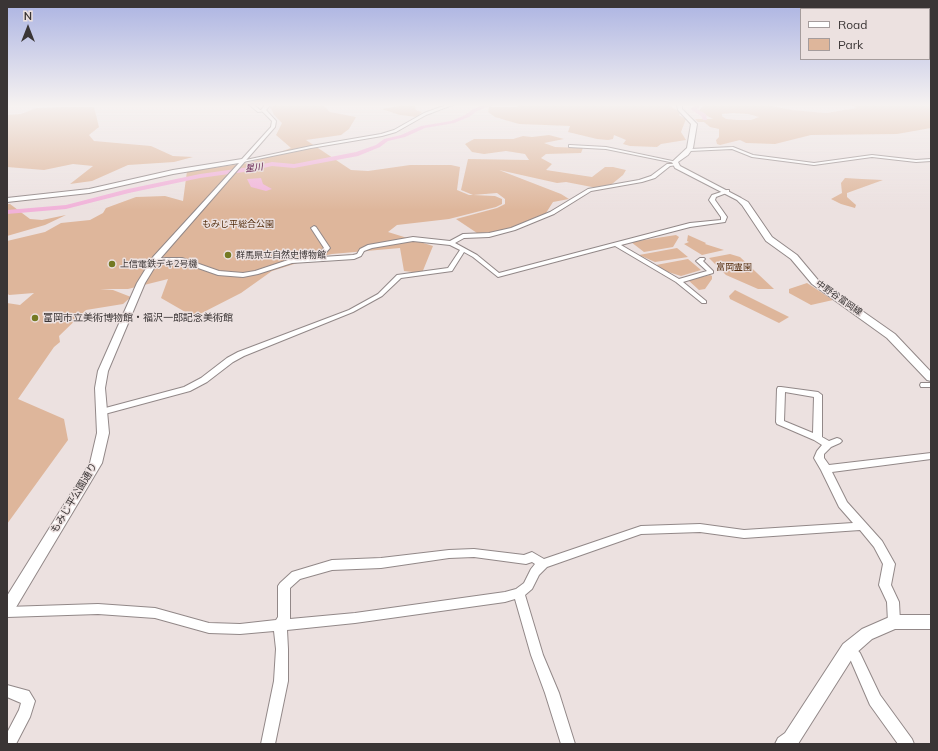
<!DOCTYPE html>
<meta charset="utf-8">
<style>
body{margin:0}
#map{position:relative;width:938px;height:751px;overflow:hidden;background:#ece1e0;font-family:Mulish,sans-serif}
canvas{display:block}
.frame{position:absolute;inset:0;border:8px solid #3a3535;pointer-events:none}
.legend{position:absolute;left:800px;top:8px;width:130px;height:52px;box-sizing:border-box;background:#ece1e0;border:1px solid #a59c9c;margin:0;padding:5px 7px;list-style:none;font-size:12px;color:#3a3535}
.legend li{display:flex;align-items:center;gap:8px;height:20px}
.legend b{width:20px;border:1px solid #a59c9c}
.north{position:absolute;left:8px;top:8px;width:40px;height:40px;-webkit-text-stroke:3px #ece1e0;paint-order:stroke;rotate:0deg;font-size:11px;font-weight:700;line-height:16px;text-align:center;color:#3a3535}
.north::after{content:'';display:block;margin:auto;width:14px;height:18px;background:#3a3535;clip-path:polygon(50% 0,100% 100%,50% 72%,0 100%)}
</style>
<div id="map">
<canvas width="938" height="751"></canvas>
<div class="frame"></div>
<ul class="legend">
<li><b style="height:5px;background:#fff"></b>Road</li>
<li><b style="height:11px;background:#deb69b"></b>Park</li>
</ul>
<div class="north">N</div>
</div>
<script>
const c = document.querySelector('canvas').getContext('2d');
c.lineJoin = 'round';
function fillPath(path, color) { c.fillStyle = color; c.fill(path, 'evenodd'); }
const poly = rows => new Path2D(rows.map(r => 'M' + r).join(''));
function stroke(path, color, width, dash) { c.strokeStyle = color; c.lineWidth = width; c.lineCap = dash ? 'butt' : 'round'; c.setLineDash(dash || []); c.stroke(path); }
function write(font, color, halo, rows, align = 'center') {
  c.font = font + ' Mulish,"Noto Sans JP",sans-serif'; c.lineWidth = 3; c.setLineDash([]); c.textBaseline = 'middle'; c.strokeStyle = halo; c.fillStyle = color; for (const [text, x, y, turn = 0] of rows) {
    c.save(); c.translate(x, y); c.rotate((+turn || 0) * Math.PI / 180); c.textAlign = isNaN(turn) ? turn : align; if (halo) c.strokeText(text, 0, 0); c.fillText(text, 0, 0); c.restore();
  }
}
fillPath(poly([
 [280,104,322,104,330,112,356,117,349,129,341,135,306,140,351,170,368,171,410,165,451,165,460,167,457,190,469,195,473,195,461,190,468,159,529,160,525,154,506,151,484,154,472,152,465,144,474,139,513,139,523,136,532,137,549,135,564,139,544,143,555,147,583,148,581,153,546,154,541,158,552,164,546,170,592,177,605,167,613,167,626,170,623,175,612,184,597,188,566,182,557,183,499,170,561,194,569,199,553,202,546,213,508,229,494,232,477,233,456,219,497,208,505,204,505,199,497,193,473,195,495,196,502,199,502,204,496,207,449,219,397,225,388,232,433,246,422,273,404,271,400,248,332,254,313,258,272,271,241,293,194,317,161,298,168,279,128,289,100,289,113,290,131,297,123,304,86,310,59,336,60,342,54,347,18,399,64,419,68,440,7,524,7,303,20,305,34,293,9,295,7,293,7,241,45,232,61,223,90,220,103,213,106,208,136,197,165,196,183,201,187,171,249,163,291,148,276,135,282,123,274,115,270,107],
 [398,104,418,104,415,105,416,110,422,112,417,117,400,115,381,109,400,106],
 [522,104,666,104,681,112,679,115,686,119,681,132,686,140,661,144,657,147,630,146,623,144,626,140,614,135,613,139,608,140,597,139,568,132,570,126,519,124,495,117,488,112,489,107,516,107],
 [705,104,762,104,792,110,826,113,856,108,854,106,845,104,931,104,931,128,897,134,811,135,775,144,746,143,740,140,720,145,717,144,716,140,719,137,719,129,710,127,704,122,698,122,695,119,713,119,698,111],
 [733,113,748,114,759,117,751,120,738,120,726,119,722,116,722,114],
 [63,107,94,107,99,127,89,135,94,141,151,146,173,156,193,157,174,162,128,165,92,181,70,184,93,166,73,164,44,170,7,167,7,115,21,114,36,108],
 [845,178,862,179,883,180,847,193,847,197,856,205,855,208,841,204,831,199,842,193,841,183],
 [7,204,10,204,30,219,42,220,66,215,45,225,7,236],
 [676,235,679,237,673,247,644,252,631,242],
 [688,235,706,243,705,244,724,250,702,255,684,244,689,242,687,241],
 [677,248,688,257,655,262,639,255],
 [730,254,740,257,774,289,758,289,726,275,709,258],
 [688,259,701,270,681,276,665,271,656,265],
 [710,275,712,276,712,279,705,289,699,290,688,280],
 [807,283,833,300,811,305,789,293,789,289],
 [735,290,789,317,779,323,730,299,729,296]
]), '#deb69b');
fillPath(poly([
 [261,178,263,184,272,189,266,191,251,187,247,179]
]), '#f1b2d9');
fillPath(poly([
 [487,104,496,104,477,111,469,117,454,123,425,128,405,137,388,141,380,147,358,156,294,168,272,166,251,171,200,178,129,193,66,209,7,214,7,210,66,205,128,189,200,174,250,167,272,162,294,164,356,152,376,145,384,139,401,135,421,126,451,121,465,115,473,109,487,104],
 [697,104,703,104,697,109,706,114,707,120,703,120,701,116,690,109,697,104]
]), '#f1b2d9');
const minor = poly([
 [248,104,253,104,260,110,266,111,258,112,248,104],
 [449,104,455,104,426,115,396,132,382,136,311,148,243,162,241,161,311,146,381,134,394,130,424,113,449,104],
 [570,145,606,147,677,162,675,163,606,149,569,147,569,145,570,145],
 [733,147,753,155,814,163,872,155,916,160,931,159,931,161,916,162,872,157,814,165,752,157,732,149,690,151,688,150,690,149,733,147],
 [667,164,675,164,677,165,670,166,655,178,642,182,591,191,554,214,515,230,489,237,464,238,455,243,477,255,499,273,690,223,721,220,721,217,709,200,712,195,727,190,729,190,729,192,716,197,715,200,727,217,725,222,690,227,621,245,679,279,707,271,696,261,700,258,704,258,705,259,703,261,713,271,713,273,683,282,706,301,706,303,702,303,676,282,615,246,498,277,473,257,464,252,452,271,401,278,382,296,353,312,244,356,233,362,207,382,190,391,101,415,97,412,98,410,184,387,201,378,227,358,238,352,349,310,378,294,397,275,448,268,460,250,450,245,413,241,372,248,364,251,361,256,354,259,292,263,258,274,243,277,218,275,181,262,156,261,154,260,154,258,182,258,219,271,243,273,255,271,291,259,315,258,324,248,311,228,314,226,316,227,330,248,322,257,353,255,357,254,360,249,368,245,413,237,450,241,463,234,489,233,511,228,550,212,588,189,639,180,651,176,667,164],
 [921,383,931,383,931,387,921,387,920,385,921,383],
 [778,387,781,387,818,392,822,395,822,437,829,441,837,438,840,439,842,441,840,443,831,447,824,454,824,458,829,465,931,453,931,459,832,472,847,502,882,541,895,564,891,585,899,602,900,622,898,626,894,627,890,626,888,622,887,602,879,585,883,564,874,547,860,530,744,538,700,532,641,534,547,567,539,575,532,589,525,595,543,655,559,693,575,744,561,744,545,693,531,655,515,599,505,602,355,623,287,630,288,649,288,681,275,744,261,744,274,681,276,649,274,631,240,634,209,633,155,618,98,614,7,617,7,607,98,604,155,608,209,623,240,624,276,620,278,617,278,586,280,583,292,572,332,560,381,558,449,550,474,549,524,555,532,552,544,559,641,526,700,524,744,530,853,523,839,507,821,470,814,458,817,451,822,445,814,440,777,424,776,422,777,389,778,387],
 [785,392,814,397,813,433,784,421,785,392],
 [474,557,526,564,532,562,535,564,531,569,524,583,516,589,505,592,355,613,290,619,290,588,300,579,332,570,381,568,449,558,474,557],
 [849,643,853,645,860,653,880,695,912,739,914,744,898,744,870,705,851,661,843,649,845,645,849,643],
 [7,685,29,691,35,701,30,717,16,744,7,744,7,733,19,710,21,703,7,697,7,685]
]);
const tertiary = poly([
 [266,104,271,104,266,110,276,121,275,127,159,260,145,283,108,371,105,388,109,433,102,463,12,614,7,615,7,596,90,463,97,433,95,388,98,371,137,283,153,257,239,163,173,174,89,193,7,202,7,198,89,189,173,170,242,159,271,127,272,121,261,110,266,104],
 [894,615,931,615,931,629,895,629,872,639,855,654,798,744,775,744,778,738,785,733,843,644,862,629,894,615]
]);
const secondary = poly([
 [677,104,682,104,682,109,697,124,693,148,688,155,678,162,680,166,741,198,748,202,772,237,797,255,818,280,895,334,931,372,931,381,927,380,887,338,812,284,791,259,766,241,742,205,737,200,675,168,672,162,687,148,691,124,678,110,677,104]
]);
stroke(minor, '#928888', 2);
stroke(tertiary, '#928888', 2);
stroke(secondary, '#928888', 2);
fillPath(minor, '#fff');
fillPath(tertiary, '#fff');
fillPath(secondary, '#fff');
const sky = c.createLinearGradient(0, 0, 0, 210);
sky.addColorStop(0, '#abb3e2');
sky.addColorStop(0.5, '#f6f2f1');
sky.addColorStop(1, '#f6f2f100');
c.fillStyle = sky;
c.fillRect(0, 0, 938, 210);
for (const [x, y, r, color] of [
 [228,255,4,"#747923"],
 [112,264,4,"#747923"],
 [35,318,4,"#747923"]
]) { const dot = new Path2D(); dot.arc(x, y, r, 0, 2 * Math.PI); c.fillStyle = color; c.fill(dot); stroke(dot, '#ece1e0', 1.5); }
write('italic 9px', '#5b1447', '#ece1e0', [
 ["星川",254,168,-7]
]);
write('9px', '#532d0d', '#ece1e0', [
 ["もみじ平総合公園",238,224],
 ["富岡霊園",734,267]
]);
write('9px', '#3a3535', '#ece1e0', [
 ["群馬県立自然史博物館",236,255],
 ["上信電鉄デキ2号機",120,264]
], 'left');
write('9px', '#3a3535', '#ece1e0', [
 ["中野谷富岡線",839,298,35]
]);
write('10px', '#3a3535', '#ece1e0', [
 ["富岡市立美術博物館・福沢一郎記念美術館",43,318]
], 'left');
write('10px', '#3a3535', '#ece1e0', [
 ["もみじ平公園通り",74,498,-59]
]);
</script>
